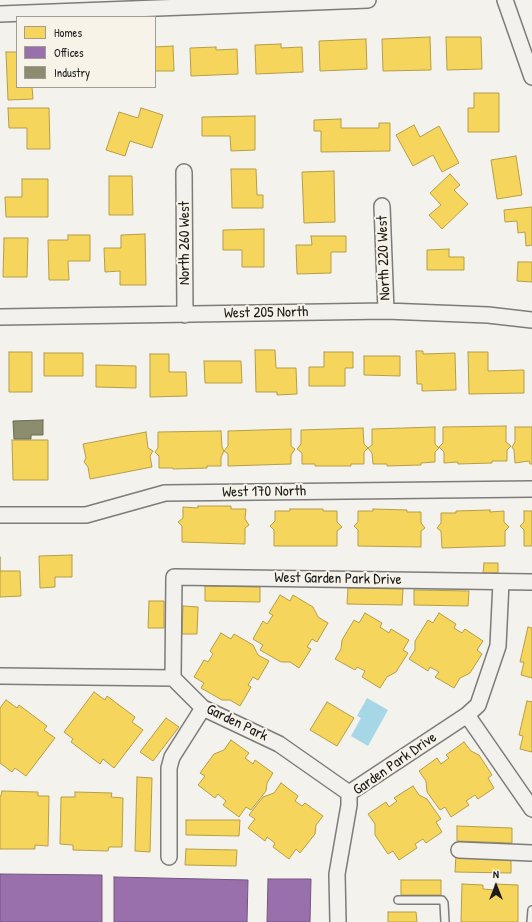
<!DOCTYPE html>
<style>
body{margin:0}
#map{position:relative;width:532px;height:922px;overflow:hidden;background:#f4f2ec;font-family:"Patrick Hand",sans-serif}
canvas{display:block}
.legend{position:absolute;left:16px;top:16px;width:140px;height:72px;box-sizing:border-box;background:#f7f3e8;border:1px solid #9f9d96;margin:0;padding:5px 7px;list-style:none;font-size:12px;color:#1c1c1c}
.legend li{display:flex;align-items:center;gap:8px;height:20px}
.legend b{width:20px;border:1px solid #9f9d96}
.north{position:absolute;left:476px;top:866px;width:40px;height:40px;-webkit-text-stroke:3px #f7f3e8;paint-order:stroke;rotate:0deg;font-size:11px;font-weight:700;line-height:16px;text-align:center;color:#1c1c1c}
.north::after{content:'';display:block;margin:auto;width:14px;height:18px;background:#1c1c1c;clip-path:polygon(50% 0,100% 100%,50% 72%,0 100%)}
</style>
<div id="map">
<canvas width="532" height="922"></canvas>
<ul class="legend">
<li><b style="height:11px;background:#f6d55c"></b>Homes</li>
<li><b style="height:11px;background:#9970ab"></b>Offices</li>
<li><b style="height:11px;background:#8c8c6e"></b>Industry</li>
</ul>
<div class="north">N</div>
</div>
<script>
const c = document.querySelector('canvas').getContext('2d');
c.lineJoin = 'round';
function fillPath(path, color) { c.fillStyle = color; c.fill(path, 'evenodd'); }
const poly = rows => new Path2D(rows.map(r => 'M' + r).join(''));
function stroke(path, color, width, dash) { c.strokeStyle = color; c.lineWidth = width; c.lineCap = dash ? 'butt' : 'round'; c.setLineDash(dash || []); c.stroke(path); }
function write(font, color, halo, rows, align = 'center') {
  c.font = font + ' "Patrick Hand",sans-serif'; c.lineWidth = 4; c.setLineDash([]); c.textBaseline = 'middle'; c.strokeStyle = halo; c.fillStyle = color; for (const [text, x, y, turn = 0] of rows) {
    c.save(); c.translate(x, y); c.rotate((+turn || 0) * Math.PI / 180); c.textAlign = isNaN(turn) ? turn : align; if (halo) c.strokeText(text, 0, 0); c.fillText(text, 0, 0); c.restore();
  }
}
fillPath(poly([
 [367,698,388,710,368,746,351,736,361,718,357,716]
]), '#a6d7e7');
const homes = poly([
 [430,37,431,70,383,71,382,39,430,37],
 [446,37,481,37,482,69,447,70,446,37],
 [366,39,367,69,320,71,319,41,366,39],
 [281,44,281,48,302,47,303,72,256,74,255,45,281,44],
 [173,46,174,71,155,71,155,47,173,46],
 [216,47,216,50,237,49,238,74,191,76,190,48,216,47],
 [6,52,17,52,17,87,32,87,33,99,8,100,6,52],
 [474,93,499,93,499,132,468,132,468,108,474,108,474,93],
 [8,108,49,108,50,149,27,149,27,128,9,128,8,108],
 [141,108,163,115,152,148,130,141,125,156,106,150,119,112,138,118,141,108],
 [255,116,255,150,231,151,230,136,202,136,202,117,255,116],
 [341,119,341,128,379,128,379,123,390,123,390,151,321,152,321,131,314,131,314,120,341,119],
 [414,125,420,137,439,126,459,163,442,172,433,155,413,166,396,135,414,125],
 [516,156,522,195,497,199,491,160,516,156],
 [231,169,256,169,257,195,263,195,263,208,232,208,231,169],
 [334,171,335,222,304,223,302,172,334,171],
 [450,174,460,185,454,190,468,204,442,229,429,215,441,205,430,193,450,174],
 [109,176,132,176,133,215,109,215,109,176],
 [22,179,48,179,48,217,6,217,5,197,22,197,22,179],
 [532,207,532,245,526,246,525,232,518,233,517,221,505,222,504,210,532,207],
 [264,229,264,267,242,267,242,250,223,250,223,230,264,229],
 [145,234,146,285,120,285,120,271,105,272,104,248,121,248,121,235,145,234],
 [68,235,90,235,90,261,68,261,69,280,49,280,48,240,68,240,68,235],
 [311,236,346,236,346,252,331,252,331,273,297,274,296,245,312,245,311,236],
 [4,238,28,238,27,277,3,277,4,238],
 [449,249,449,257,464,257,464,270,427,270,427,250,449,249],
 [518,262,532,262,532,282,517,281,518,262],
 [255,350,275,350,276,368,296,368,297,394,277,395,277,392,256,392,255,350],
 [416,351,423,351,423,354,455,353,456,390,422,391,422,384,417,384,416,351],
 [9,352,32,352,32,392,9,392,9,352],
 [324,352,353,352,353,368,345,368,345,386,309,386,309,367,324,367,324,352],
 [468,352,488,352,488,371,524,370,524,393,469,394,468,352],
 [44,353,83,353,83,376,44,376,44,353],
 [150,354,169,354,169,372,186,372,187,396,150,397,150,354],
 [364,356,400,356,400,376,364,375,364,356],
 [204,361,241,361,242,383,205,383,204,361],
 [96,365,136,366,136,388,96,387,96,365],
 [506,426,506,442,511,446,507,450,507,461,492,461,492,463,458,464,458,462,444,463,444,452,439,447,443,443,443,427,506,426],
 [435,427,435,444,439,448,435,452,435,462,421,463,421,465,387,466,387,464,373,464,372,453,368,448,372,445,372,429,435,427],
 [515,427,532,427,532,464,530,464,529,461,515,463,514,450,512,447,515,442,515,427],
 [363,428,364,444,368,448,364,452,364,464,351,464,351,466,315,466,315,464,302,464,302,453,297,449,301,444,301,430,363,428],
 [291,429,291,446,295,449,291,455,291,464,228,466,228,454,224,451,228,446,228,431,291,429],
 [221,431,222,447,224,451,221,457,221,466,207,466,207,468,173,469,173,468,159,468,159,456,155,452,158,448,158,432,221,431],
 [146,432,148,448,153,451,150,456,152,467,90,479,88,467,84,462,86,458,83,444,146,432],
 [12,440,48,440,48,480,13,480,12,440],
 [198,506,231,506,231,509,246,509,245,519,249,525,245,528,245,544,182,542,182,526,178,522,183,518,183,507,198,508,198,506],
 [290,509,323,509,323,511,337,511,337,522,342,527,337,531,337,546,274,546,274,530,270,526,275,521,275,511,290,511,290,509],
 [373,509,407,510,407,512,421,512,421,523,425,528,421,531,421,547,358,546,358,530,354,526,358,522,358,511,373,511,373,509],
 [490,510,490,512,504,511,504,522,509,527,505,531,505,546,442,548,441,531,437,528,441,523,441,513,456,513,456,511,490,510],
 [524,511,532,511,532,546,524,546,524,530,520,526,524,522,524,511],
 [72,555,72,577,55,577,55,587,40,588,39,556,72,555],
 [0,557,0,571,20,571,21,596,0,597,0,557],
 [484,563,498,563,498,573,483,573,484,563],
 [205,586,260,587,260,602,205,601,205,586],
 [348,588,403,589,402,605,347,604,348,588],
 [414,590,469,591,468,606,414,605,414,590],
 [280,595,290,601,293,595,313,607,318,617,328,623,317,642,312,639,307,647,311,649,299,668,290,662,281,662,260,650,263,645,253,639,263,621,267,624,273,615,269,613,280,595],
 [149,601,164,601,164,628,148,628,149,601],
 [183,606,198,607,197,634,182,634,183,606],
 [365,613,382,623,380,627,389,633,391,629,409,640,403,650,408,653,396,672,387,677,380,688,362,677,365,671,357,667,355,670,335,659,341,649,342,640,354,620,359,623,365,613],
 [439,613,456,624,454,628,462,633,465,629,483,641,477,650,482,654,470,673,460,678,454,688,435,677,439,672,430,667,428,671,409,659,415,650,415,641,428,620,433,623,439,613],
 [528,627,532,628,532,678,521,675,524,662,520,662,528,627],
 [221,633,231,639,234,634,253,645,258,655,269,661,258,680,253,677,248,685,251,687,240,706,230,700,222,700,201,688,204,683,194,677,204,660,208,662,213,654,210,651,221,633],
 [94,692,105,700,107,696,135,717,132,722,143,730,114,768,103,759,100,764,71,742,73,739,64,732,94,692],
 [6,700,17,708,19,705,47,726,44,730,55,738,26,776,15,768,12,772,0,763,0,708,6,700],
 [527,701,532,702,532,701,532,752,520,749,523,736,519,735,527,701],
 [327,702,354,718,337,746,310,730,327,702],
 [166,718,179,727,153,761,140,752,166,718],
 [231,740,249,753,245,758,253,764,255,760,273,773,267,783,266,791,251,810,246,807,239,817,223,805,226,801,218,794,215,798,198,785,205,776,200,773,214,754,224,750,231,740],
 [464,742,471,751,479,755,492,775,488,778,494,788,478,799,475,795,466,801,469,805,451,817,445,807,440,810,427,792,426,781,419,771,437,758,441,764,449,758,446,755,464,742],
 [137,777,152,778,150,852,135,851,137,777],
 [281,783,298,796,295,801,302,806,305,803,323,816,316,825,315,834,300,853,296,849,289,859,273,847,275,843,267,837,265,841,248,828,255,819,249,815,263,797,274,793,281,783],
 [413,786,419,795,427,799,441,819,436,822,442,832,426,843,423,839,415,844,417,848,399,860,393,851,388,854,375,835,375,824,368,814,386,802,389,807,397,801,394,798,413,786],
 [2,791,38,792,38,796,49,796,48,846,35,845,35,849,0,849,0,796,1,796,2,791],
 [75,792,112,793,111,797,123,798,122,847,109,847,108,851,73,850,73,845,60,844,61,797,75,797,75,792],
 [186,820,240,820,239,836,186,835,186,820],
 [457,826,512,828,512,843,457,841,457,826],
 [186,849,237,850,236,866,185,865,186,849],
 [456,855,511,856,511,873,455,872,456,855],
 [401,880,441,880,441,895,401,895,401,880],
 [462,884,483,885,483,889,495,890,495,884,518,885,518,922,461,922,462,884],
 [388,912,416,912,417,922,388,922,388,912]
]);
fillPath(homes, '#f6d55c');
stroke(homes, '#b59e49', 1);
const offices = poly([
 [0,874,102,875,102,922,0,922,0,874],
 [114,877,248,880,247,922,114,922,114,877],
 [268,879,311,879,310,922,267,922,268,879]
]);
fillPath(offices, '#9970ab');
stroke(offices, '#745780', 1);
const industry = poly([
 [43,420,43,435,31,435,31,439,14,439,13,421,43,420]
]);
fillPath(industry, '#8c8c6e');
stroke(industry, '#6a6a55', 1);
const service = poly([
 [398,900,442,900,444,903,445,922],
 [531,922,532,910]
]);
const minor = poly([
 [505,0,532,77],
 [0,14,368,0],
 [184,172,185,315],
 [382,206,386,311],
 [0,317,386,311,488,315,532,320],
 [0,515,86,515,165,493,532,489],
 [0,676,173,678,203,708,279,744,349,793],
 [173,678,174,577,532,582],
 [467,715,532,809],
 [459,850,532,853],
 [169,857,169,768,172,757,203,708],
 [338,922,337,874,349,805,349,793,467,715,478,705,498,646,501,582]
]);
stroke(service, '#7d7c7a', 10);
stroke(minor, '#7d7c7a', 18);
stroke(service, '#f2f1ed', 7);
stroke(minor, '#f2f1ed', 15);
write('15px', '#1c1c1c', '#f7f3e8', [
 ["North 260 West",185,243,-90],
 ["North 220 West",384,258,-92],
 ["West 205 North",266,313,-1],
 ["West 170 North",264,492,-1],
 ["West Garden Park Drive",338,579,1],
 ["Garden Park",237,723,26],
 ["Garden Park Drive",395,764,-35]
]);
</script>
